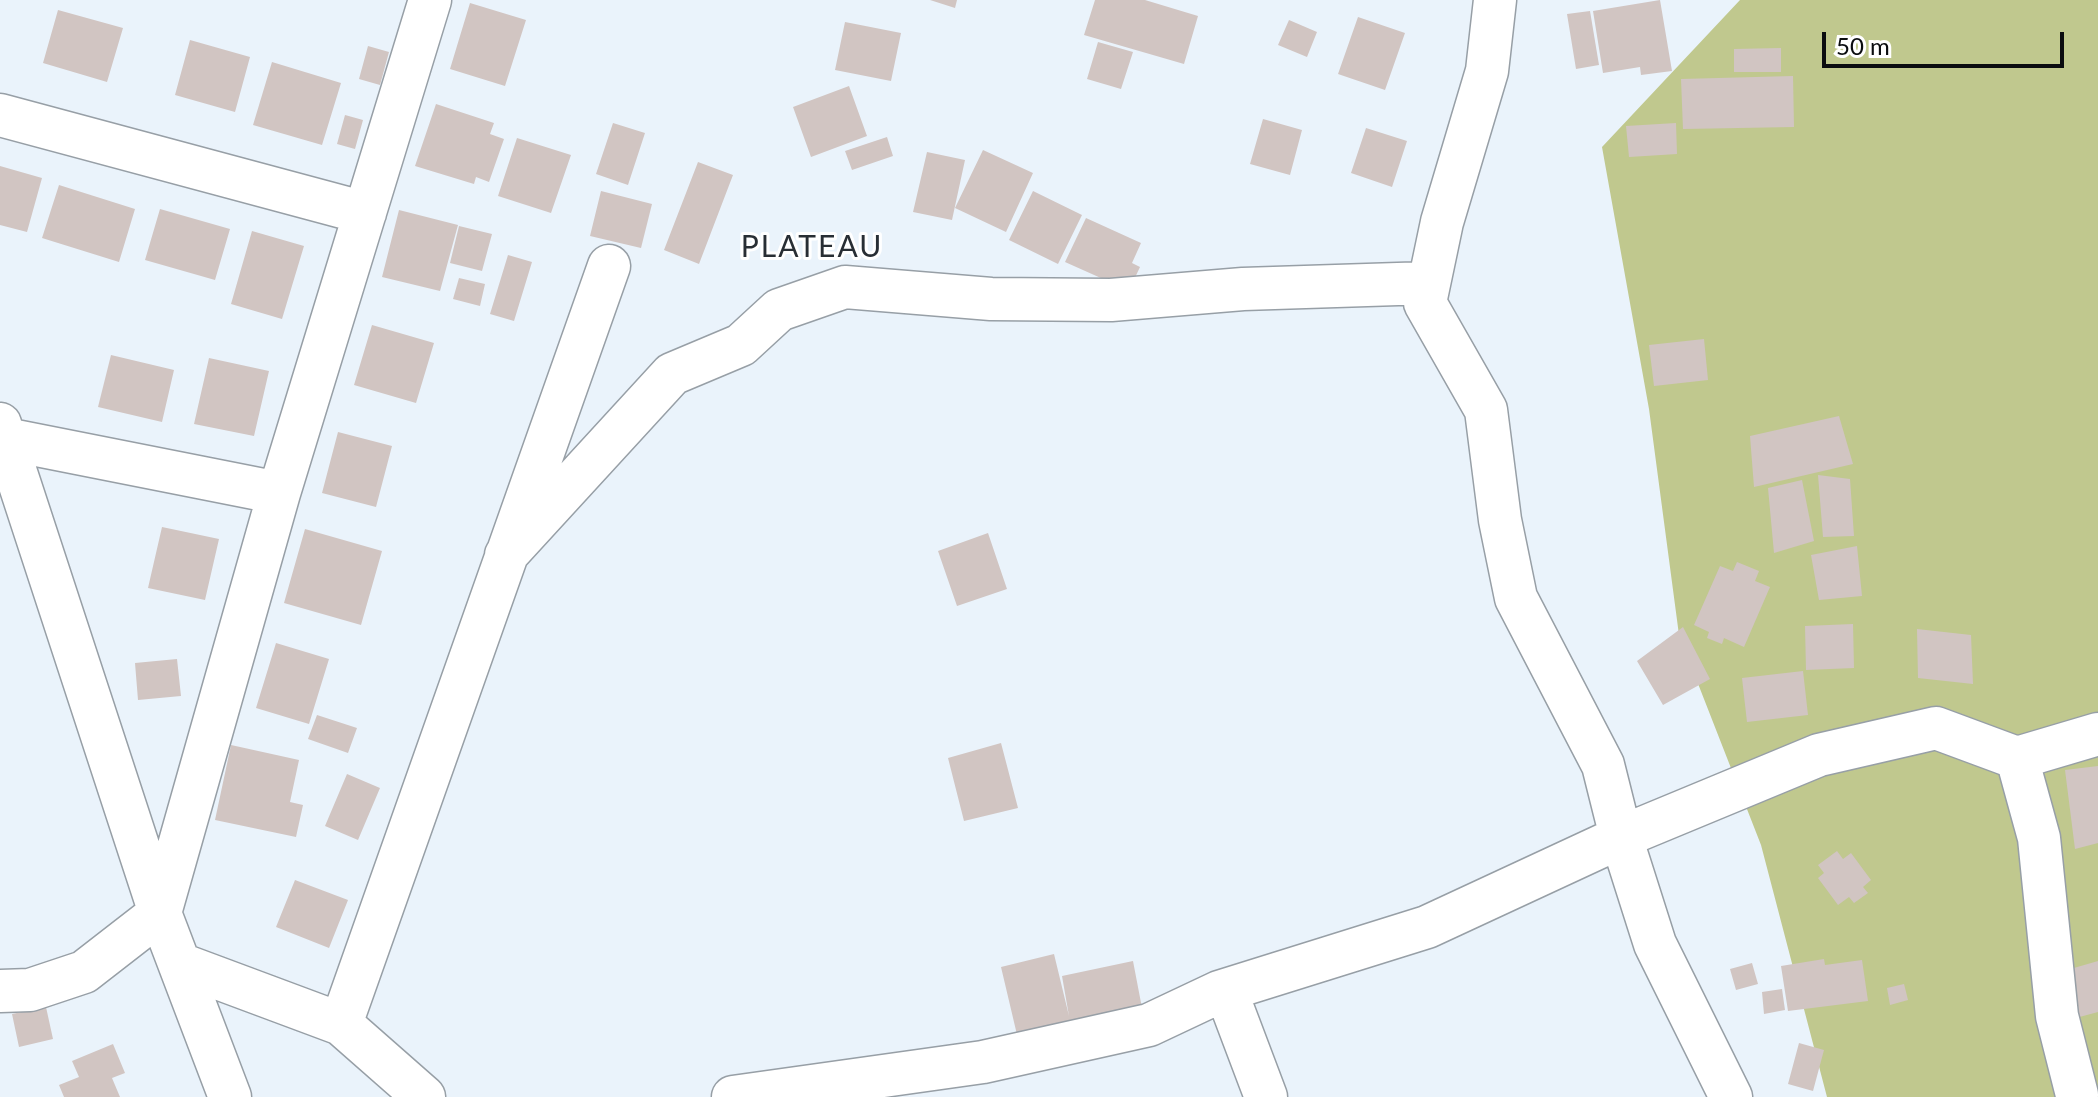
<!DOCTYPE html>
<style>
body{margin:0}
#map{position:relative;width:2098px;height:1097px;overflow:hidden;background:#eaf3fb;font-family:Lato,sans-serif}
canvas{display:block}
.scale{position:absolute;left:1822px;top:32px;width:242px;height:36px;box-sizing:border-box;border:4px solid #0a0c0f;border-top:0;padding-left:10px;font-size:24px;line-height:28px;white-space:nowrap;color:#0a0c0f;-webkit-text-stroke:6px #fff;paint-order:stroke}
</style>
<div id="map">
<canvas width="2098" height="1097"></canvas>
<div class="scale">50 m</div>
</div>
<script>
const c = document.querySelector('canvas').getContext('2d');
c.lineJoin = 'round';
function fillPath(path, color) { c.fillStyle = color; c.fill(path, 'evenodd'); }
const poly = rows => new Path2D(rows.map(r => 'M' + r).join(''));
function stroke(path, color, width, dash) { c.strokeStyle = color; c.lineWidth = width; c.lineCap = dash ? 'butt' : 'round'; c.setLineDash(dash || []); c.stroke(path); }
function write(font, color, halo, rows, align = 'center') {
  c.font = font + ' Lato,sans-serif'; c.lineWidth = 6; c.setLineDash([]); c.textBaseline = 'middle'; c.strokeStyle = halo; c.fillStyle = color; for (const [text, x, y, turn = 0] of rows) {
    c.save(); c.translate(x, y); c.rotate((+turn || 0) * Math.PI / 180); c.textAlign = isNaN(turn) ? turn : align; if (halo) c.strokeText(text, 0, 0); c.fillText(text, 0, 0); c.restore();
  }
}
fillPath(poly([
 [1740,0,2098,0,2098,1097,1827,1097,1761,845,1679,635,1649,409,1602,147]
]), '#c0c88e');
fillPath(poly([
 [930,0,957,0,955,8],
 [1095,0,1145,0,1198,16,1184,64,1084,35],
 [1660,0,1672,71,1641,75,1640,67,1603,73,1593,11],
 [470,3,526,20,505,86,450,69],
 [58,10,123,28,107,82,43,63],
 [1590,11,1599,65,1576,69,1567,14],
 [1358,17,1405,33,1385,90,1338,74],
 [1289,20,1317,32,1307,57,1278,45],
 [845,22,901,33,891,81,835,70],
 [190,40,250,57,235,112,175,95],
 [1098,42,1133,52,1121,89,1087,79],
 [368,46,389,52,380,85,359,79],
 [1781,48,1781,72,1734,72,1734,49],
 [272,62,341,83,322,145,253,125],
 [1793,76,1794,127,1683,129,1681,79],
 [849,86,867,136,811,157,793,107],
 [436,104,494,123,490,134,504,139,489,182,476,177,474,184,415,166],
 [345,115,363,120,355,149,337,144],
 [1263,119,1302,130,1290,175,1250,164],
 [613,123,645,133,628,185,596,174],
 [1676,123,1677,154,1629,157,1626,126],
 [1366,128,1407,141,1392,187,1351,173],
 [887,137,893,156,852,170,845,151],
 [517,138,571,155,551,213,498,196],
 [983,150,1033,173,1006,232,955,208],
 [927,152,965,160,952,220,913,212],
 [698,162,733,175,699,264,664,250],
 [0,166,42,178,27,232,0,225],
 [59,185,135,209,119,262,42,238],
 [601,191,652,204,641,248,590,236],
 [1033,191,1082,215,1058,264,1009,240],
 [160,209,230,229,215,280,145,260],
 [399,210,458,225,440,291,382,277],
 [1086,218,1141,243,1132,263,1140,267,1132,284,1121,287,1065,262],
 [459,226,492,234,482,271,450,263],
 [252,231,304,246,282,319,231,304],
 [508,255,532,262,514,321,490,314],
 [459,278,485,284,480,306,453,299],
 [372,325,434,343,416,403,354,385],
 [1704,339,1708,380,1654,386,1649,345],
 [111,355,174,370,162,422,98,407],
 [209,358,269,371,254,436,194,424],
 [1839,416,1853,464,1754,487,1750,436],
 [338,432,392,446,376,507,322,493],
 [1818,475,1850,479,1854,536,1823,537],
 [1802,480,1814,541,1774,553,1768,488],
 [162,527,219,539,205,600,148,588],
 [305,529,382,551,361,625,284,603],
 [988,533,1007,589,957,606,938,551],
 [1857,546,1862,596,1819,600,1811,555],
 [1737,562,1759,571,1755,581,1770,587,1744,647,1724,638,1722,644,1707,638,1709,632,1694,625,1720,566,1733,571],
 [1853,624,1854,668,1806,670,1805,626],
 [1683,627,1710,679,1663,705,1637,661],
 [1917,629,1971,635,1973,684,1918,678],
 [276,643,329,659,309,724,256,708],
 [177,659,181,696,138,700,135,663],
 [1803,671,1808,715,1747,722,1742,678],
 [317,715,357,728,348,753,308,739],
 [1001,743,1018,808,964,821,948,758],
 [231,745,299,760,290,802,303,805,296,837,215,820],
 [2098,766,2098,843,2075,849,2065,770],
 [347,774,380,788,358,840,325,826],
 [1837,851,1843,859,1851,853,1871,880,1863,887,1868,893,1854,903,1849,897,1838,905,1818,878,1824,873,1818,865],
 [295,880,348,900,329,948,276,927],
 [1054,954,1069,1016,1062,976,1133,961,1142,1008,1018,1039,1001,967],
 [1824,959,1825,965,1862,960,1868,1001,1788,1011,1781,966],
 [2098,961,2098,1012,2072,1019,2067,970],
 [1752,963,1758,984,1736,990,1730,969],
 [1904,984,1908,1000,1890,1005,1887,988],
 [1782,989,1785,1010,1764,1014,1762,992],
 [46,1007,53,1039,19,1047,12,1014],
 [1799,1043,1824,1050,1813,1091,1788,1084],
 [113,1044,125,1073,112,1078,120,1097,64,1097,59,1085,79,1077,72,1061]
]), '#d1c5c2');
const minor = poly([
 [1495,0,1487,71,1442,222,1425,303,1486,410,1500,520,1516,598,1603,765,1621,837,1655,944,1731,1097],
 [0,115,365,213],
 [0,424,160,913,230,1097],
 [6,439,279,493],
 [506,555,672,374,741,345,779,310,845,287,991,299,1111,300,1243,289,1429,283],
 [2017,758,2098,734],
 [180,964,341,1024,609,266],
 [0,991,30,990,84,972,160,913,279,493,430,0],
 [1226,991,1266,1097],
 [341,1024,424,1097],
 [733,1097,983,1062,1149,1025,1219,992,1427,927,1621,837,1819,755,1936,728,2017,758,2039,838,2057,1016,2077,1095]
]);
stroke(minor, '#979fa6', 45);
stroke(minor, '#fff', 42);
c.letterSpacing = '2px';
write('30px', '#282e34', '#fff', [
 ["PLATEAU",812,247]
]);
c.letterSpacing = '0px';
</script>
